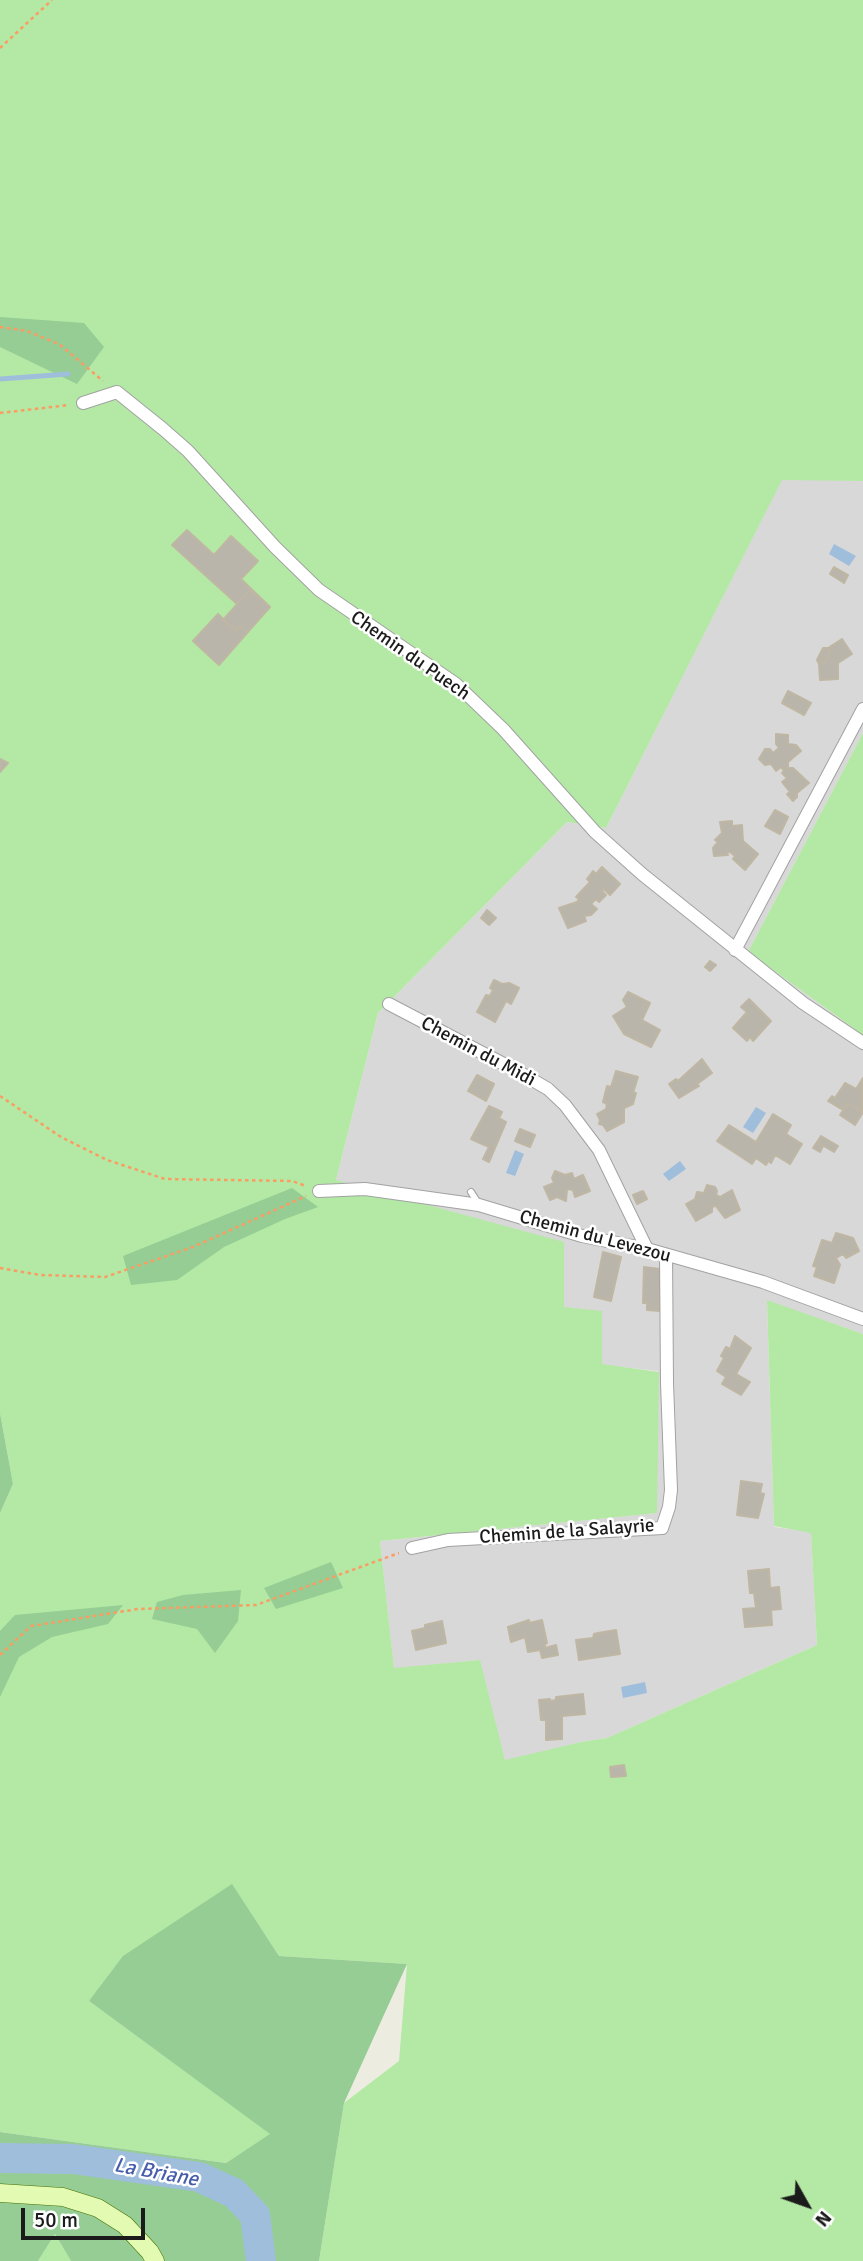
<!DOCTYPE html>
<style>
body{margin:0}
#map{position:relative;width:863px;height:2261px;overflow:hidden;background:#edece0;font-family:Signika,sans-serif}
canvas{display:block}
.north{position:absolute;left:772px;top:2170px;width:70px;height:70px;-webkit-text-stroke:5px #fff;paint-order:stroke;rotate:130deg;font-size:19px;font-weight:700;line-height:28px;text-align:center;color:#1b1b1b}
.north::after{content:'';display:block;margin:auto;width:24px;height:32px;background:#1b1b1b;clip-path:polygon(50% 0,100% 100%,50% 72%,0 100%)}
.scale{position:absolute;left:21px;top:2208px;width:124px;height:32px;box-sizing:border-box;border:4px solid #1b1b1b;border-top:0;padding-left:9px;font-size:21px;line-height:24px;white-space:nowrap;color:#1b1b1b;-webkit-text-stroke:5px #fff;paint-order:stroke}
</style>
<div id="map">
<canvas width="863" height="2261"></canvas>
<div class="north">N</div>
<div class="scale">50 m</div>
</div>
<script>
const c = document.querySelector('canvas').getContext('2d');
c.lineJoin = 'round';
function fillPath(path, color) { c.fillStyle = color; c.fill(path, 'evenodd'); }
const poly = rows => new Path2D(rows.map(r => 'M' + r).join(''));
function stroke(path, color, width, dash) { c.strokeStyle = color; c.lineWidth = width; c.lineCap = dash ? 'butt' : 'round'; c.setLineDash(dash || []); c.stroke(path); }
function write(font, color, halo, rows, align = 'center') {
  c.font = font + ' Signika,sans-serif'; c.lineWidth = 5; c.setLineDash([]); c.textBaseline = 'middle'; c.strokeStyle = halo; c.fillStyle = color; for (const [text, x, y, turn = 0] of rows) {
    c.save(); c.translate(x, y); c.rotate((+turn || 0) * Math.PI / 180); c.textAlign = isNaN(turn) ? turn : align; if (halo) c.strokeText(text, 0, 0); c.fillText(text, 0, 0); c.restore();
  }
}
fillPath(poly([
 [782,479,863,481,863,733,748,952,863,1035,863,1334,767,1301,774,1527,811,1532,817,1645,607,1738,581,1742,505,1761,479,1660,394,1669,380,1541,656,1513,658,1371,602,1365,564,1308,336,1180,378,1013,567,822,606,828]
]), '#d9d8d8');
fillPath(poly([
 [0,0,863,0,863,481,782,480,606,828,567,822,378,1013,336,1180,564,1242,564,1307,602,1311,602,1364,659,1372,657,1513,380,1541,394,1668,480,1660,505,1760,581,1742,607,1738,817,1645,811,1533,774,1526,767,1300,863,1334,863,2261,319,2261,344,2103,399,2061,407,1964,279,1956,232,1885,89,2001,271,2134,226,2163,0,2132,0,1513,13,1484,0,1413],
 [863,733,863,1035,748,952],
 [55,2234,71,2261,38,2261]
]), '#b3e9a4');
fillPath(poly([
 [0,317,84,323,104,347,77,384,0,347],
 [292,1188,318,1207,285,1219,224,1247,177,1280,131,1285,123,1256],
 [0,1413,13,1484,0,1513],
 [331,1562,343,1588,276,1609,264,1588],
 [241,1590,238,1621,215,1653,197,1629,152,1619,157,1602,183,1595],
 [123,1605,108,1624,52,1637,19,1657,0,1697,0,1631,15,1615],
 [232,1884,279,1956,407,1964,344,2103,319,2261,71,2261,55,2234,38,2261,0,2261,0,2132,226,2163,270,2134,89,2001,123,1956]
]), '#95cd94');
fillPath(poly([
 [834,544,856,556,849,566,829,554],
 [756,1107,766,1113,753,1133,743,1127],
 [515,1150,524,1154,515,1176,506,1173],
 [680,1161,686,1169,669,1181,663,1174],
 [645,1682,647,1693,623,1698,621,1687]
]), '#9fbedc');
stroke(poly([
 [0,379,68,374]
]), '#9fbedc', 5);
stroke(poly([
 [0,2158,73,2159,199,2177,234,2193,255,2215,261,2261]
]), '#9fbedc', 30);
const building = poly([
 [187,530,214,555,231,536,258,561,241,579,270,607,250,590,237,604,172,545,187,530],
 [834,567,848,575,844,583,830,574,834,567],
 [250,590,270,607,247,633,240,626,236,631,223,620,250,590],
 [218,614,236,631,240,626,247,633,219,665,193,641,218,614],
 [842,639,852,654,838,663,838,679,820,680,819,664,824,663,830,652,828,648,842,639],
 [823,648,828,648,830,652,824,663,819,664,817,660,823,648],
 [788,691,811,703,804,715,782,703,788,691],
 [776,734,788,735,788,744,796,745,801,751,788,762,788,768,793,768,809,783,797,793,797,797,793,801,787,794,790,792,782,782,787,778,782,773,784,771,781,767,776,771,771,764,765,765,759,759,765,749,770,749,773,753,779,748,776,744,776,734],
 [0,759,8,763,0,772,0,759],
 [775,810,788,817,780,834,765,826,775,810],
 [732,821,732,826,742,825,743,841,758,854,745,870,733,859,735,856,730,852,727,852,728,855,714,856,713,848,718,842,715,840,722,833,720,822,732,821],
 [602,867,620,884,610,895,604,889,602,891,606,895,599,902,596,899,591,904,597,909,591,915,584,916,586,921,568,928,559,908,577,902,579,899,576,897,590,882,587,879,593,871,596,874,602,867],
 [487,910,496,918,489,925,481,918,487,910],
 [710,961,716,965,710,971,705,967,710,961],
 [494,980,502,984,509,983,519,988,511,1004,506,1001,495,1022,477,1012,486,995,490,996,493,990,490,988,494,980],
 [628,992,650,1003,642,1020,660,1030,651,1047,624,1034,613,1016,627,1007,623,1000,628,992],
 [749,999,771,1021,753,1041,750,1037,747,1041,733,1028,747,1012,741,1007,749,999],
 [702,1059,712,1073,697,1084,699,1086,679,1098,669,1084,676,1079,678,1081,702,1059],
 [616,1071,638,1077,633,1093,636,1093,633,1104,624,1108,624,1122,607,1131,603,1125,599,1124,600,1120,597,1114,606,1109,607,1104,603,1102,607,1086,611,1087,616,1071],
 [477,1075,494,1084,486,1101,468,1091,477,1075],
 [863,1078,862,1112,848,1103,843,1110,828,1101,832,1096,835,1098,845,1083,856,1089,863,1078],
 [848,1103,863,1112,855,1125,840,1115,848,1103],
 [489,1106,502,1112,499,1118,506,1122,489,1162,483,1159,489,1147,471,1139,489,1106],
 [773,1114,791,1125,786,1134,802,1144,790,1164,775,1155,771,1163,768,1161,766,1165,756,1158,752,1164,717,1141,729,1125,756,1142,773,1114],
 [520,1129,535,1135,530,1147,515,1141,520,1129],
 [821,1136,838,1146,834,1152,817,1142,821,1136],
 [817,1142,823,1146,820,1152,813,1148,817,1142],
 [555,1171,565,1175,572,1173,574,1179,583,1175,590,1191,575,1197,573,1190,567,1189,566,1201,557,1197,550,1200,544,1187,554,1183,552,1178,555,1171],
 [707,1185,715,1187,717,1191,716,1195,720,1197,732,1190,740,1210,725,1218,715,1205,712,1208,712,1212,696,1221,686,1204,695,1199,697,1192,704,1193,707,1185],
 [643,1191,647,1199,637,1204,633,1195,643,1191],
 [836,1233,853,1238,859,1251,846,1258,843,1254,836,1258,840,1265,834,1283,814,1276,817,1267,813,1266,822,1240,832,1243,836,1233],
 [603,1252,621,1257,611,1301,594,1297,603,1252],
 [644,1267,660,1269,659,1311,647,1310,647,1303,643,1303,644,1267],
 [735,1336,751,1348,736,1374,750,1382,741,1395,722,1384,726,1377,717,1371,724,1358,721,1356,726,1347,730,1349,735,1336],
 [741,1481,762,1484,760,1493,764,1494,758,1518,737,1515,741,1481],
 [769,1569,770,1588,779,1587,781,1609,771,1610,772,1625,745,1627,743,1609,756,1608,754,1593,750,1593,748,1571,769,1569],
 [529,1620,529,1623,542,1620,547,1643,545,1644,545,1648,556,1645,558,1655,542,1658,540,1650,528,1652,525,1637,511,1642,508,1627,529,1620],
 [442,1621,446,1643,416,1650,412,1631,425,1628,425,1625,442,1621],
 [616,1630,620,1654,579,1660,576,1640,593,1638,594,1634,598,1633,616,1630],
 [583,1694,585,1714,562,1716,562,1739,546,1740,546,1720,541,1720,539,1700,550,1699,550,1701,556,1700,556,1697,583,1694],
 [624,1765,626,1776,611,1777,610,1767,624,1765]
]);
fillPath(building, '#b9b5aa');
stroke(building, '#bfb7a3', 2);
const service = poly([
 [471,1192,478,1203]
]);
const minor = poly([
 [83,403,117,392,163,429,188,451,275,547,319,590,456,684,503,729,595,832,642,874,803,1003,863,1043],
 [735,950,863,709],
 [389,1004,519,1072,548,1089,565,1105,599,1150,647,1249],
 [319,1191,365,1189,479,1205,582,1236,647,1249,763,1282,863,1319],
 [412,1548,448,1540,662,1528,669,1507,671,1490,667,1383,666,1255]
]);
const secondary = poly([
 [0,2193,63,2197,98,2208,125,2225,150,2252,155,2261]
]);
stroke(service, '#a2a2a2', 8);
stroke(minor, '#a2a2a2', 14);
stroke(secondary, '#477103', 19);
stroke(poly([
 [0,48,52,0],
 [0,327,27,331,59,344,103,381],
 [0,413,69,405],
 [0,1096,61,1137,107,1160,165,1179,292,1181,306,1186],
 [0,1268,40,1275,105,1277,193,1247,306,1196],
 [0,1655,31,1626,138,1609,256,1605,399,1553]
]), '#fb9c63', 2.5, [3.5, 3.5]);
stroke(service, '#fff', 6);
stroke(minor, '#fff', 12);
stroke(secondary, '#e2fab1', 18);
write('19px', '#1b1b1b', '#fff', [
 ["Chemin du Puech",410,656,35],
 ["Chemin du Midi",478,1052,28],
 ["Chemin du Levezou",595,1237,15],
 ["Chemin de la Salayrie",567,1532,-4]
]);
write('italic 21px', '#475eab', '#fff', [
 ["La Briane",156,2173,10]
]);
</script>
